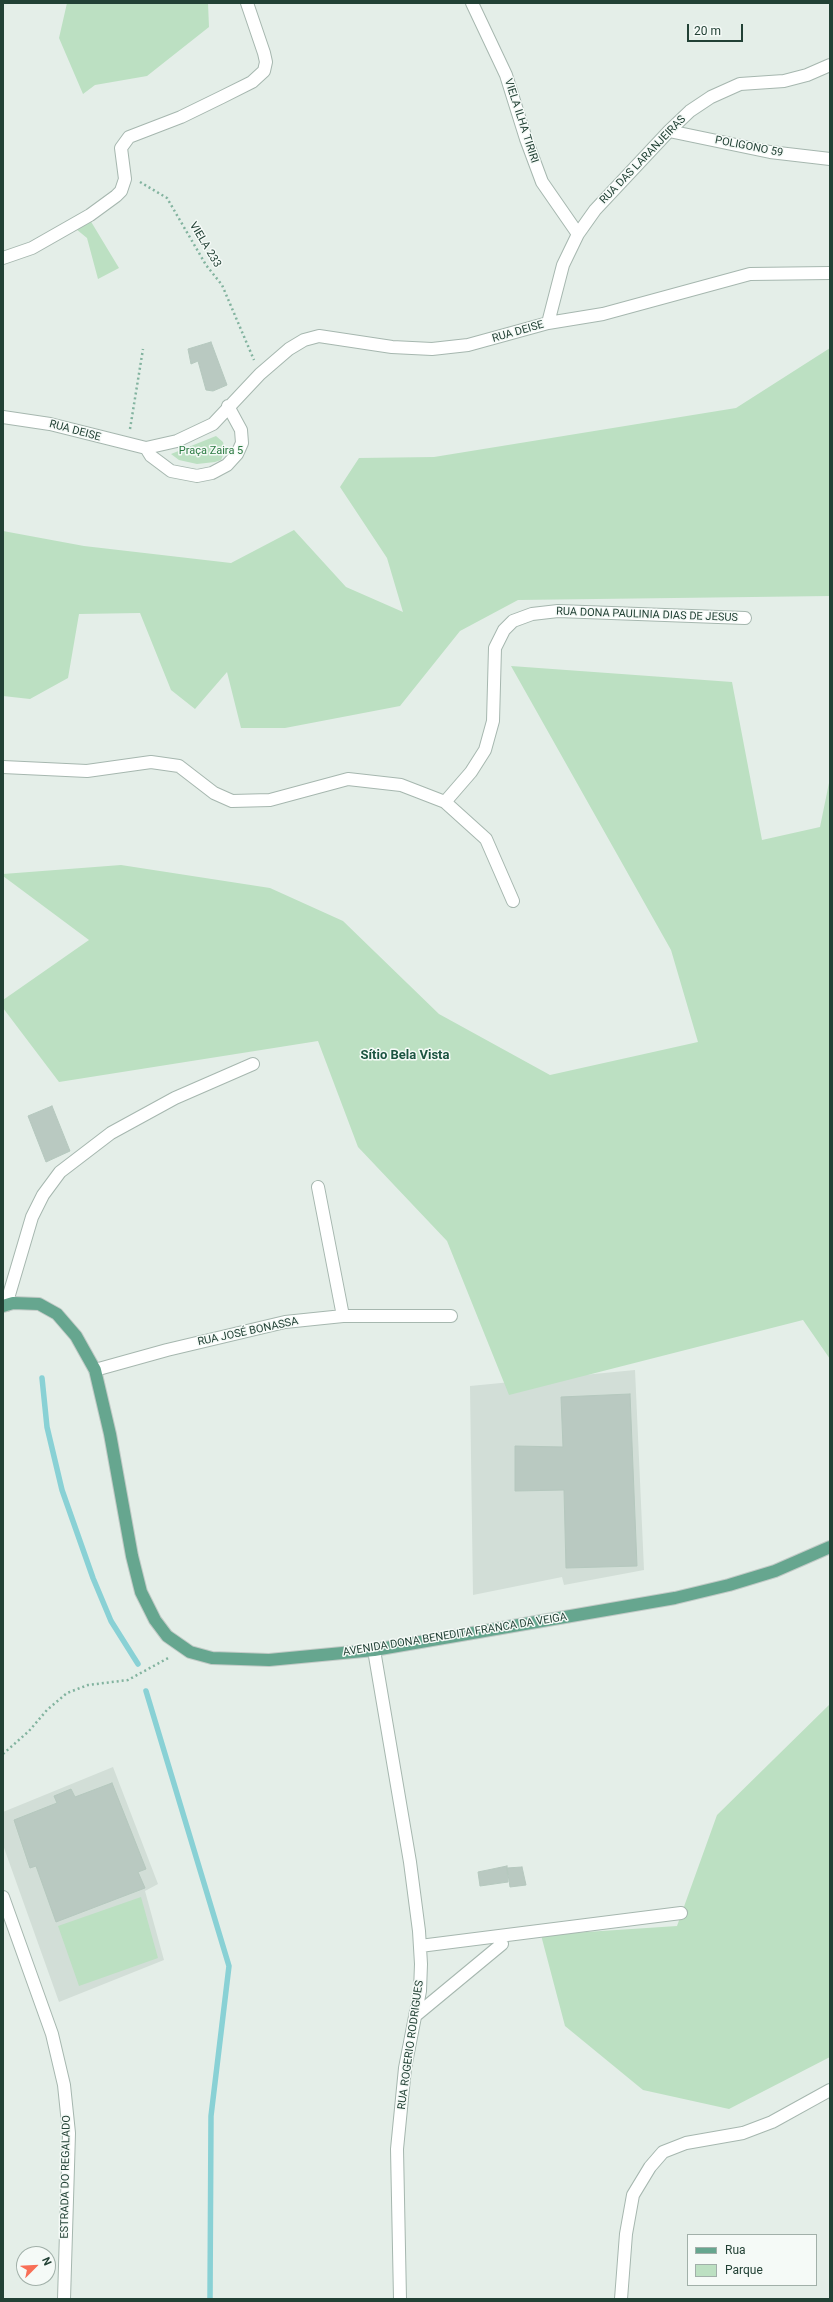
<!DOCTYPE html>
<meta charset="utf-8">
<style>
body{margin:0}
#map{position:relative;width:833px;height:2302px;overflow:hidden;background:#e4eee8;font-family:Roboto,sans-serif}
canvas{display:block}
.frame{position:absolute;inset:0;border:4px solid #224135;pointer-events:none}
.legend{position:absolute;left:687px;top:2234px;width:130px;height:52px;box-sizing:border-box;background:#f5faf7;border:1px solid #a1b0a9;margin:0;padding:5px 7px;list-style:none;font-size:12px;color:#224135}
.legend li{display:flex;align-items:center;gap:8px;height:20px}
.legend b{width:20px;border:1px solid #a1b0a9}
.north{position:absolute;left:16px;top:2246px;width:40px;height:40px;box-sizing:border-box;background:#f5faf7;border:1px solid #a1b0a9;border-radius:50%;rotate:66deg;font-size:11px;font-weight:700;line-height:16px;text-align:center;color:#224135}
.north::after{content:'';display:block;margin:auto;width:14px;height:18px;background:#f86f57;clip-path:polygon(50% 0,100% 100%,50% 72%,0 100%)}
.scale{position:absolute;left:687px;top:24px;width:56px;height:18px;box-sizing:border-box;border:2px solid #224135;border-top:0;padding-left:5px;font-size:12px;line-height:14px;white-space:nowrap;color:#224135;-webkit-text-stroke:3px #f5faf7;paint-order:stroke}
</style>
<div id="map">
<canvas width="833" height="2302"></canvas>
<div class="frame"></div>
<ul class="legend">
<li><b style="height:5px;background:#66a68f"></b>Rua</li>
<li><b style="height:11px;background:#bce0c2"></b>Parque</li>
</ul>
<div class="north">N</div>
<div class="scale">20 m</div>
</div>
<script>
const c = document.querySelector('canvas').getContext('2d');
c.lineJoin = 'round';
function fillPath(path, color) { c.fillStyle = color; c.fill(path, 'evenodd'); }
const poly = rows => new Path2D(rows.map(r => 'M' + r).join(''));
function stroke(path, color, width, dash) { c.strokeStyle = color; c.lineWidth = width; c.lineCap = dash ? 'butt' : 'round'; c.setLineDash(dash || []); c.stroke(path); }
function write(font, color, halo, rows, align = 'center') {
  c.font = font + ' Roboto,sans-serif'; c.lineWidth = 3; c.setLineDash([]); c.textBaseline = 'middle'; c.strokeStyle = halo; c.fillStyle = color; for (const [text, x, y, turn = 0] of rows) {
    c.save(); c.translate(x, y); c.rotate((+turn || 0) * Math.PI / 180); c.textAlign = isNaN(turn) ? turn : align; if (halo) c.strokeText(text, 0, 0); c.fillText(text, 0, 0); c.restore();
  }
}
fillPath(poly([
 [635,1370,644,1570,564,1585,562,1577,473,1595,470,1386],
 [113,1767,158,1884,145,1891,164,1960,59,2002,3,1845,3,1812]
]), '#d2ded7');
fillPath(poly([
 [67,3,208,3,209,27,147,76,95,85,83,94,59,38],
 [87,215,119,268,98,279,87,238,76,229],
 [830,348,830,596,518,600,460,631,400,706,285,728,241,728,227,672,195,709,171,690,140,613,79,614,68,678,30,699,3,696,3,531,84,546,231,563,294,530,346,587,403,612,387,558,340,487,359,458,434,457,736,408],
 [216,436,223,442,225,451,221,460,215,462,197,464,179,460,171,454],
 [511,666,732,682,762,840,820,827,830,778,830,1359,803,1320,509,1395,447,1241,358,1147,318,1041,59,1082,3,1008,3,1000,89,940,3,876,3,874,121,865,270,888,343,921,439,1014,550,1075,698,1042,671,950],
 [830,1704,830,2057,729,2109,643,2090,565,2026,541,1935,677,1926,717,1815],
 [141,1897,158,1958,79,1986,58,1926]
]), '#bce0c2');
stroke(poly([
 [42,1378,47,1427,62,1490,93,1578,111,1621,138,1664],
 [146,1691,229,1966,211,2116,210,2299]
]), '#89d1d5', 5.5);
const building = poly([
 [211,342,227,385,213,391,206,390,198,361,191,364,188,349,211,342],
 [52,1106,70,1151,46,1162,28,1116,52,1106],
 [630,1394,637,1566,566,1568,564,1490,515,1491,515,1446,563,1447,561,1397,630,1394],
 [112,1783,146,1869,138,1872,145,1888,56,1922,36,1866,30,1868,14,1820,57,1803,54,1796,71,1789,75,1797,112,1783],
 [507,1866,508,1882,480,1886,478,1872,507,1866],
 [522,1867,526,1885,510,1887,507,1868,522,1867]
]);
fillPath(building, '#b9c9c1');
stroke(building, '#b5c8be', 1);
const minor = poly([
 [472,3,506,75,526,139,542,182,578,234],
 [669,131,770,152,830,159],
 [3,258,32,248,90,215,116,196,121,191,125,179,121,148,129,137,181,117,222,97,252,82,264,71,266,62,264,53,247,3],
 [548,323,563,265,578,234,595,210,669,131,690,111,711,97,740,84,784,81,807,75,830,65],
 [3,417,50,424,146,448,177,441,213,424,260,374,289,349,304,340,319,336,392,347,432,349,468,345,548,323,603,314,750,274,830,273],
 [146,448,151,456,171,471,197,476,212,473,227,465,237,454,242,443,241,430,228,406],
 [3,767,87,771,151,762,179,766,214,793,232,801,270,800,348,779,401,785,445,802,486,839,513,901],
 [445,802,471,772,485,750,493,721,495,648,504,630,513,621,532,614,558,611,745,618],
 [318,1187,343,1316],
 [6,1305,32,1217,43,1195,60,1172,111,1133,175,1098,253,1064],
 [95,1370,167,1350,285,1322,343,1316,451,1316],
 [374,1650,410,1862,419,1931,421,1964,420,1991,405,2068,397,2149,400,2299],
 [3,1897,52,2034,64,2085,69,2133,64,2299],
 [420,1946,681,1913],
 [415,2016,502,1944],
 [621,2299,626,2234,633,2195,650,2167,663,2152,686,2143,743,2133,772,2122,830,2090]
]);
const major = poly([
 [3,1306,13,1303,39,1304,57,1314,76,1336,95,1370,110,1434,132,1556,141,1592,155,1620,167,1636,190,1652,212,1658,269,1660,374,1650,675,1598,729,1585,775,1571,830,1547]
]);
stroke(minor, '#a6b7af', 14);
stroke(major, '#c1cac6', 14);
stroke(poly([
 [140,182,167,198,206,265,222,285,254,360],
 [130,429,143,349],
 [3,1754,29,1731,47,1710,67,1693,88,1685,128,1680,170,1657]
]), '#82b39f', 2.5, [2, 3]);
stroke(minor, '#fff', 12);
stroke(major, '#66a68f', 12);
write('11px', '#224135', '#f5faf7', [
 ["VIELA ILHA TIRIRI",521,121,72],
 ["POLIGONO 59",749,147,11],
 ["RUA DAS LARANJEIRAS",643,160,-46],
 ["VIELA 233",205,245,59],
 ["RUA DEISE",518,332,-16],
 ["RUA DEISE",75,431,15],
 ["RUA DONA PAULINIA DIAS DE JESUS",647,615,2],
 ["RUA JOSÉ BONASSA",248,1332,-12],
 ["AVENIDA DONA BENEDITA FRANCA DA VEIGA",455,1635,-9],
 ["RUA ROGERIO RODRIGUES",411,2045,-82],
 ["ESTRADA DO REGALADO",66,2177,-89]
]);
write('11px', '#2a7a41', '#f5faf7', [
 ["Praça Zaira 5",211,451]
]);
write('bold 13px', '#1c5441', '#f5faf7', [
 ["Sítio Bela Vista",405,1056]
]);
</script>
